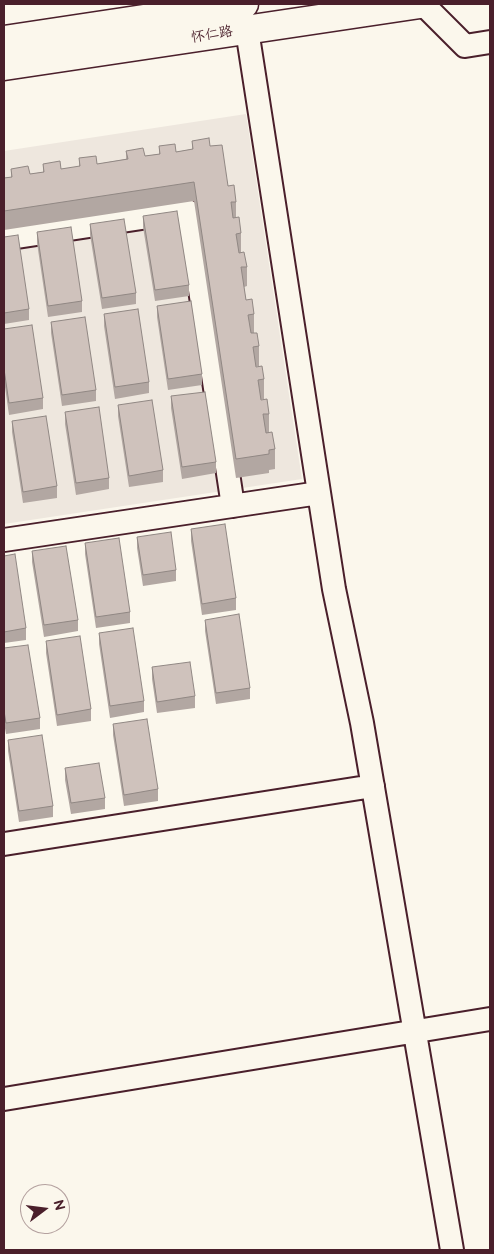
<!DOCTYPE html>
<meta charset="utf-8">
<style>
body{margin:0}
#map{position:relative;width:494px;height:1254px;overflow:hidden;background:#fbf7ec;font-family:"Balsamiq Sans",sans-serif}
canvas{display:block}
.frame{position:absolute;inset:0;border:5px solid #4a1f2b;pointer-events:none}
.north{position:absolute;left:20px;top:1184px;width:50px;height:50px;box-sizing:border-box;background:#fbf7ec;border:1px solid #b4a19f;border-radius:50%;rotate:75deg;font-size:14px;font-weight:700;line-height:20px;text-align:center;color:#4a1f2b}
.north::after{content:'';display:block;margin:auto;width:18px;height:22px;background:#4a1f2b;clip-path:polygon(50% 0,100% 100%,50% 72%,0 100%)}
</style>
<div id="map">
<canvas width="494" height="1254"></canvas>
<div class="frame"></div>
<div class="north">N</div>
</div>
<script>
const c = document.querySelector('canvas').getContext('2d');
c.lineJoin = 'round';
function fillPath(path, color) { c.fillStyle = color; c.fill(path, 'evenodd'); }
const poly = rows => new Path2D(rows.map(r => 'M' + r).join(''));
function stroke(path, color, width, dash) { c.strokeStyle = color; c.lineWidth = width; c.lineCap = dash ? 'butt' : 'round'; c.setLineDash(dash || []); c.stroke(path); }
function write(font, color, halo, rows, align = 'center') {
  c.font = font + ' "Balsamiq Sans","LXGW WenKai TC",sans-serif'; c.lineWidth = 4.5; c.setLineDash([]); c.textBaseline = 'middle'; c.strokeStyle = halo; c.fillStyle = color; for (const [text, x, y, turn = 0] of rows) {
    c.save(); c.translate(x, y); c.rotate((+turn || 0) * Math.PI / 180); c.textAlign = isNaN(turn) ? turn : align; if (halo) c.strokeText(text, 0, 0); c.fillText(text, 0, 0); c.restore();
  }
}
fillPath(poly([
 [246,114,302,479,4,524,4,151]
]), '#eee7de');
const minor = poly([
 [423,4,465,46,490,42],
 [247,30,334,589,362,723,452,1250],
 [4,239,188,211,233,506],
 [4,540,319,493],
 [4,844,373,786],
 [4,1099,490,1019]
]);
const major = poly([
 [4,40,244,4],
 [4,66,420,4]
]);
stroke(minor, '#4a1f2b', 26);
stroke(major, '#4a1f2b', 31);
stroke(minor, '#fbf7ec', 22);
stroke(major, '#fbf7ec', 28);
fillPath(poly([
 [192,141,210,146,228,186,236,202,236,218,241,233,241,253,247,267,247,286,244,287,246,300,254,314,254,333,259,346,259,366,256,366,264,379,264,399,261,399,269,414,269,432,275,449,275,469,269,470,269,473,236,478,194,201,4,230,4,178,11,177,11,169,30,174,43,172,43,164,61,169,79,167,79,158,97,164,126,159,126,151,145,156,159,154,159,146,176,152,192,149],
 [143,216,189,285,189,296,155,301,143,227],
 [90,224,136,293,136,304,102,309,90,235],
 [37,232,82,301,82,312,48,317,37,243],
 [4,237,29,309,29,320,4,324],
 [157,306,202,374,202,385,168,390,157,317],
 [104,314,149,382,149,393,115,399,104,326],
 [51,322,96,390,96,401,62,406,51,333],
 [4,329,43,398,43,409,9,415,4,380],
 [171,396,216,462,216,473,182,479,171,408],
 [118,405,163,470,163,482,129,487,118,416],
 [65,412,109,478,109,489,76,495,65,424],
 [12,421,57,486,57,498,23,503,12,432],
 [4,488,5,495,5,506,4,506],
 [191,529,236,598,236,610,202,615,191,541],
 [137,537,176,570,176,581,143,586,137,548],
 [85,543,130,612,130,623,96,628,85,554],
 [32,551,78,620,78,631,44,637,32,562],
 [4,556,26,628,26,640,4,643],
 [205,620,250,688,250,699,216,704,205,631],
 [99,633,144,701,144,712,110,718,99,644],
 [46,641,91,709,91,721,57,726,46,653],
 [4,648,40,718,40,729,6,734,4,723],
 [152,667,195,696,195,708,157,713,152,679],
 [113,724,158,789,158,801,124,806,113,735],
 [8,740,53,806,53,817,19,822,8,751],
 [65,768,105,798,105,809,71,814,65,780]
]), '#b2a7a2');
const building = poly([
 [209,138,210,146,222,145,228,186,234,185,236,202,231,202,233,218,239,217,241,233,236,234,239,253,244,252,247,267,241,267,246,300,252,299,254,314,248,315,251,333,257,333,259,346,253,347,256,367,262,366,264,379,258,380,261,400,267,399,269,414,263,414,266,433,272,432,275,449,269,450,269,454,236,459,194,182,4,211,4,178,12,177,11,169,28,166,30,174,44,172,43,164,60,161,61,169,80,166,79,158,96,156,97,164,128,159,126,151,143,148,145,156,160,154,159,146,175,144,176,152,193,149,192,141,209,138],
 [177,211,189,285,155,290,143,216,177,211],
 [124,219,136,293,102,298,90,224,124,219],
 [71,227,82,301,48,306,37,232,71,227],
 [18,235,29,309,4,313,4,237,18,235],
 [191,301,202,374,168,379,157,306,191,301],
 [138,309,149,382,115,387,104,314,138,309],
 [85,317,96,390,62,395,51,322,85,317],
 [32,325,43,398,9,403,4,369,4,329,32,325],
 [205,392,216,462,182,467,171,396,205,392],
 [152,400,163,470,129,476,118,405,152,400],
 [99,407,109,478,76,483,65,412,99,407],
 [46,416,57,486,23,492,12,421,46,416],
 [225,524,236,598,202,604,191,529,225,524],
 [171,532,176,570,143,575,137,537,171,532],
 [119,538,130,612,96,617,85,543,119,538],
 [66,546,78,620,44,625,32,551,66,546],
 [15,554,26,628,4,632,4,556,15,554],
 [239,614,250,688,216,693,205,620,239,614],
 [133,628,144,701,110,706,99,633,133,628],
 [80,636,91,709,57,715,46,641,80,636],
 [28,645,40,718,6,723,4,711,4,648,28,645],
 [190,662,195,696,157,702,152,667,190,662],
 [147,719,158,789,124,795,113,724,147,719],
 [42,735,53,806,19,811,8,740,42,735],
 [99,763,105,798,71,803,65,768,99,763]
]);
fillPath(building, '#cfc2bc');
stroke(building, '#918884', 1);
write('14px', '#4a1f2b', '#fbf7ec', [
 ["怀仁路",212,35,-9]
]);
</script>
